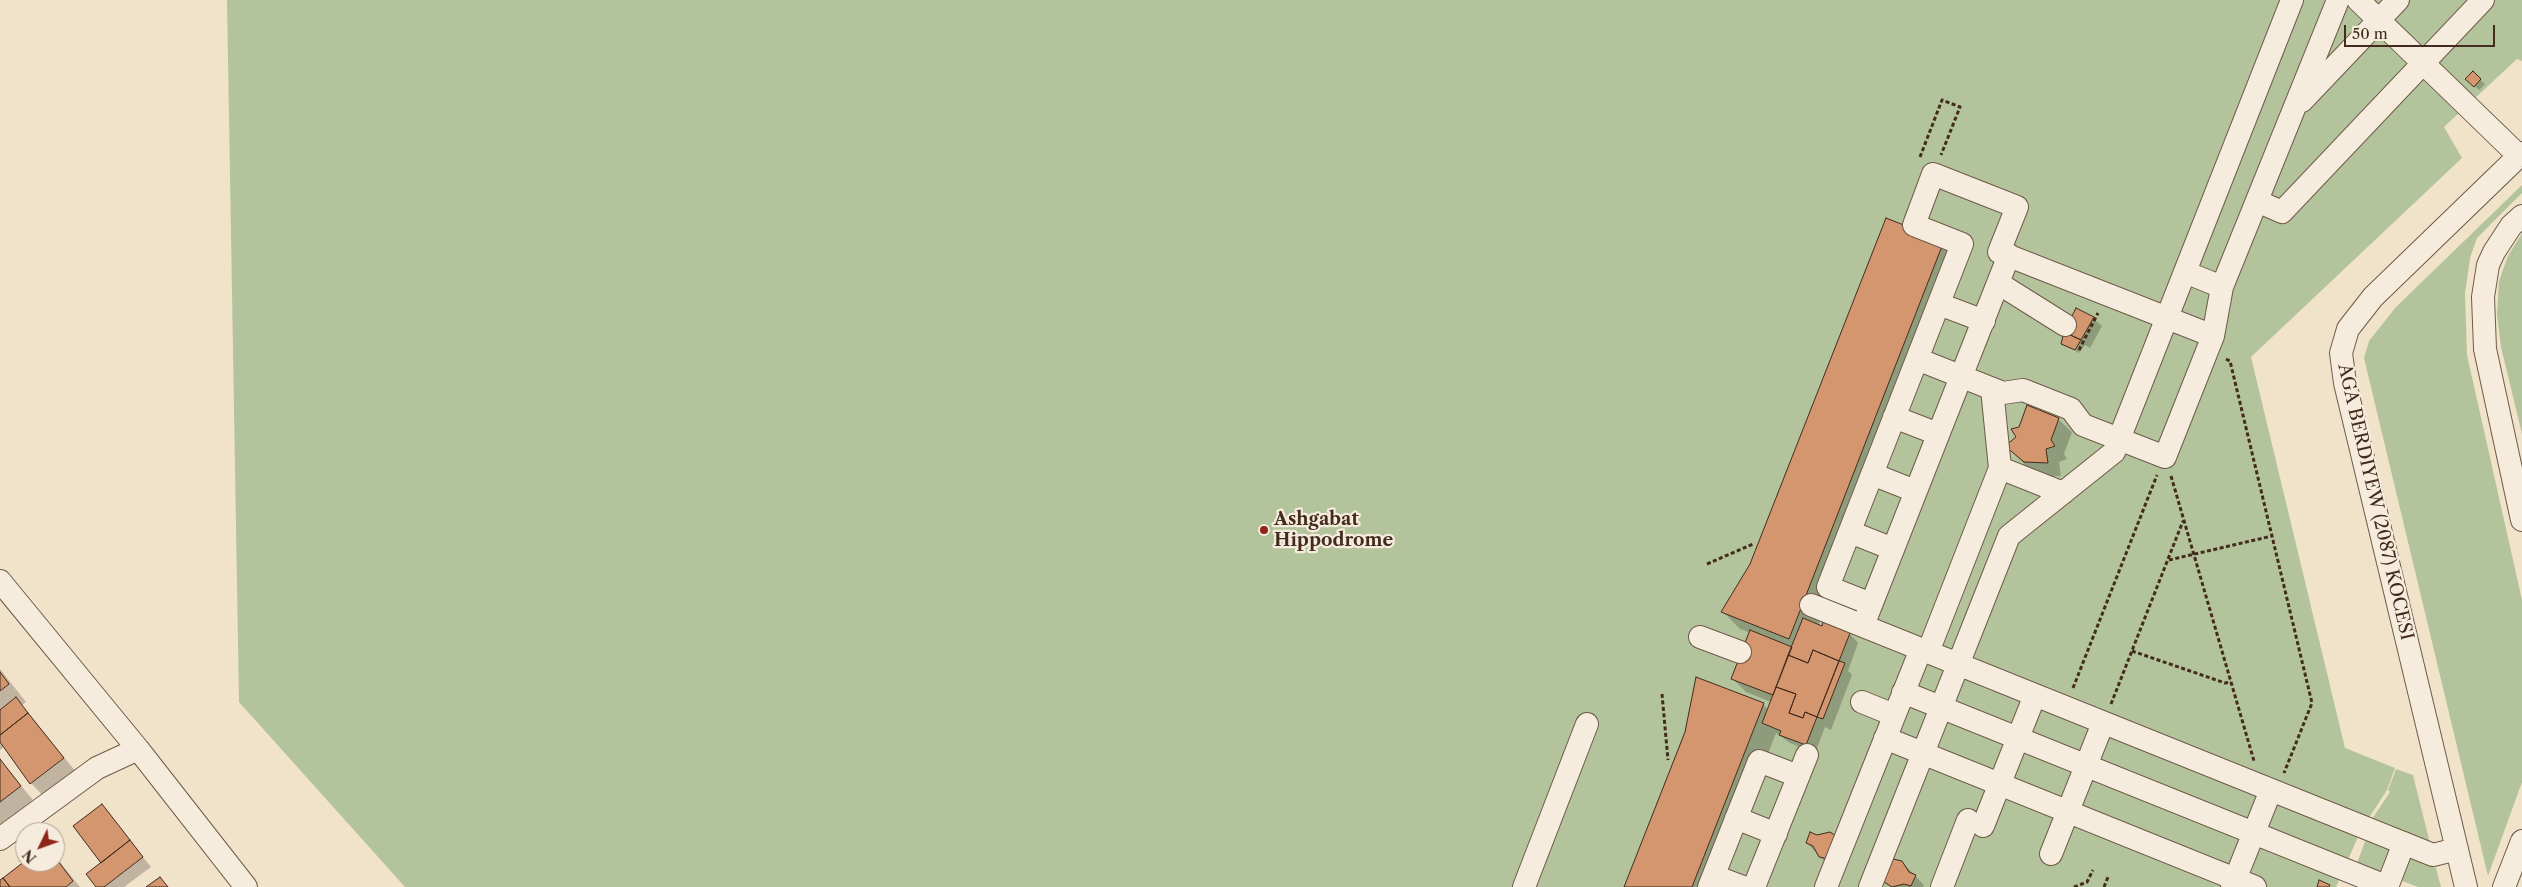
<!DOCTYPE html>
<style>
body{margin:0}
#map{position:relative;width:2522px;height:887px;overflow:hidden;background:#f1e2ca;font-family:"Libre Caslon Text",serif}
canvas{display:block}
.north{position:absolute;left:15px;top:822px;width:50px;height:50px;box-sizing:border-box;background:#f6ecdd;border:1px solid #ae9f91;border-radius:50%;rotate:228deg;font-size:14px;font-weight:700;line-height:20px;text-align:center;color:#432c1e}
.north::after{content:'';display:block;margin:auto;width:18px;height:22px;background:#8f2418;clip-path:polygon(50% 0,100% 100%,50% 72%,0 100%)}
.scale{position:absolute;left:2344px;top:25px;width:151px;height:22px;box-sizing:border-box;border:2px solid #432c1e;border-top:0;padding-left:6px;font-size:15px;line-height:18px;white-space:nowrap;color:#432c1e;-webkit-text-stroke:4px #f6ecdd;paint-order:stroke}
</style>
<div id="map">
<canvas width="2522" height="887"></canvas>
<div class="north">N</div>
<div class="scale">50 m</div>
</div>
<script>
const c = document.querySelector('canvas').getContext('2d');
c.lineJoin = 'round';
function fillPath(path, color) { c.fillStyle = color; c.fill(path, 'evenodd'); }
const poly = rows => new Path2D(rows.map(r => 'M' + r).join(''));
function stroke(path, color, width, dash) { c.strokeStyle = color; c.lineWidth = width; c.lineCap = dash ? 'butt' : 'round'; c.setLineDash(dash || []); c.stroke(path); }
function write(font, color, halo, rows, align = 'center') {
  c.font = font + ' "Libre Caslon Text",serif'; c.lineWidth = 4.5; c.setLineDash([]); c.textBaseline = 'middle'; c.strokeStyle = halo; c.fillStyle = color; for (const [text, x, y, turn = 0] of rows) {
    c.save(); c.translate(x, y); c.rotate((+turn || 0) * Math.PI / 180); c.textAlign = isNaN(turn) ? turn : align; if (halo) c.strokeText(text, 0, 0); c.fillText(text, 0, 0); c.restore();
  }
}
fillPath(poly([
 [227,0,2522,0,2522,61,2517,59,2444,127,2462,158,2251,357,2345,748,2395,768,2387,790,2361,830,2336,887,405,887,239,702],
 [2522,185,2522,193,2477,238,2470,258,2465,294,2467,355,2522,600,2522,782,2488,876,2364,358,2369,341,2396,307],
 [2522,233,2522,434,2501,347,2497,315,2499,281,2508,256],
 [2396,769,2413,775,2430,843,2372,819,2390,792,2388,790],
 [2366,839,2391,850,2382,873,2357,863],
 [2409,857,2436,868,2441,887,2418,887,2400,880]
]), '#b3c49c');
fillPath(poly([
 [2473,73,2485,84,2479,90,2467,79],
 [1943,242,1961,260,1818,626,1850,634,1858,643,1848,671,1852,675,1831,730,1825,727,1815,753,1790,743,1776,733,1716,887,1625,887,1763,704,1768,710,1771,702,1746,692,1733,679,1751,633,1740,629,1723,612],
 [2093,318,2102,326,2090,348,2085,345,2079,353,2063,343],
 [2058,419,2072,432,2064,454,2067,459,2059,462,2061,476,2043,476,2028,468,2007,446],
 [0,669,26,702,22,705,76,772,44,797,31,783,5,746,0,750],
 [0,760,33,800,0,826],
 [102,805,151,867,124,887,98,887,103,863],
 [1807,843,1846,847,1829,866],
 [55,856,80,887,0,887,0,882,55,862],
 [1902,862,1924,885,1923,887,1891,887,1885,881]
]), '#0003');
const building = poly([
 [2473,71,2481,79,2474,87,2465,79,2473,71],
 [1886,218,1944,241,1789,639,1721,612,1750,564,1886,218],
 [2076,308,2094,317,2081,340,2064,332,2076,308],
 [2064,332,2081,340,2075,350,2061,344,2064,332],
 [2027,405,2059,418,2051,440,2055,446,2046,449,2048,463,2024,462,2005,446,2016,437,2011,429,2019,427,2027,405],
 [1803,618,1822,626,1823,622,1850,633,1839,661,1813,650,1808,663,1788,655,1803,618],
 [1750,630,1792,647,1773,695,1731,679,1750,630],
 [1813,650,1839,661,1817,717,1805,712,1803,718,1789,713,1796,694,1776,687,1788,655,1808,663,1813,650],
 [1839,661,1845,663,1823,719,1817,717,1839,661],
 [0,672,9,684,0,691,0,672],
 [1696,677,1764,703,1692,887,1624,887,1685,732,1696,677],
 [1776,687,1796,694,1789,713,1803,718,1805,712,1817,717,1806,745,1779,735,1781,731,1762,723,1776,687],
 [16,697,28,713,0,735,0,710,16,697],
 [28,713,64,758,30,784,0,742,0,735,28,713],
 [0,759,21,786,0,802,0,759],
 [102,804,130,840,101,863,73,826,102,804],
 [1810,832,1817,835,1830,832,1838,837,1829,859,1819,857,1813,846,1806,843,1810,832],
 [130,840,143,857,104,887,96,887,86,874,130,840],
 [55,857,73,881,66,887,10,887,3,878,25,861,55,862,55,857],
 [1893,859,1902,861,1909,872,1916,875,1911,886,1904,884,1892,887,1884,882,1893,859],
 [160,877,168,887,146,887,160,877],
 [3,878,10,887,0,887,0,880,3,878],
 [2319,880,2330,885,2329,887,2317,887,2319,880]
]);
fillPath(building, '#d4966f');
stroke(building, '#432c1e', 1);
const minor = poly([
 [2358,0,2519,156],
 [2302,101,2398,0],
 [2257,201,2282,212,2483,0],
 [2522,216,2511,226,2494,252,2488,265,2483,297,2485,349,2522,520],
 [2185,272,2222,287],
 [1998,283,2065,325],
 [1939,304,1984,321],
 [1917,359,2003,393,2023,390,2071,409,2083,425,2165,457,2213,336,2222,287,2338,0],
 [1894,417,1938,434],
 [2000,468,2063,493],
 [1872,474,1915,491],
 [1850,532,1893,549],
 [0,581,138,749,246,887],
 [1871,604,1828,587,1962,244,1914,225,1933,174,2017,207,1999,252,2213,336],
 [1811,605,2433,855,2457,849],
 [1866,618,2009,255],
 [1700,637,1740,652],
 [1928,652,2000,468,1992,389],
 [1903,692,2388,887],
 [1862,702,1894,715],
 [1885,738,2255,887],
 [1736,818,1776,834],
 [1983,826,2035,695],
 [0,839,97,768,138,749],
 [2051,854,2103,723],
 [1714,876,1743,887],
 [1524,887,1587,724],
 [1709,887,1759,761,1798,776],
 [1754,887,1807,755],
 [1826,887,1921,649],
 [1870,887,2009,536,2114,452,2292,0],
 [1942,887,1968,820],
 [2232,887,2271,790],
 [2387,887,2404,843],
 [2466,887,2345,383,2341,353,2348,329,2373,297,2522,153],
 [2504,887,2522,841]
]);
stroke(minor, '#6e5a49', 24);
stroke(poly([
 [1920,157,1942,100,1960,107,1941,155],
 [2079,350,2098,313],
 [2226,359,2230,361,2312,703,2284,773],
 [2171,476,2254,761],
 [2169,560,2272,536],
 [1707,564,1753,544],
 [2132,651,2225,683,2231,682],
 [2073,688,2157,475],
 [1662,694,1668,760],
 [2111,704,2183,521],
 [2074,887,2087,882,2093,870],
 [2104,887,2108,877]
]), '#432c1e', 3, [4, 2.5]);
stroke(minor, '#f6ecdd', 22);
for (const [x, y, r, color] of [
 [1264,530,5,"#8f2418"]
]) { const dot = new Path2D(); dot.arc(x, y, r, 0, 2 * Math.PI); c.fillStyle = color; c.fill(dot); stroke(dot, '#f6ecdd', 2); }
write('18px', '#432c1e', '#f6ecdd', [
 ["AGA BERDIYEW (2087) KOCESI",2375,502,77]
]);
write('bold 18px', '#432c1e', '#f6ecdd', [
 ["Ashgabat",1274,520],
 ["Hippodrome",1274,541]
], 'left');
</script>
